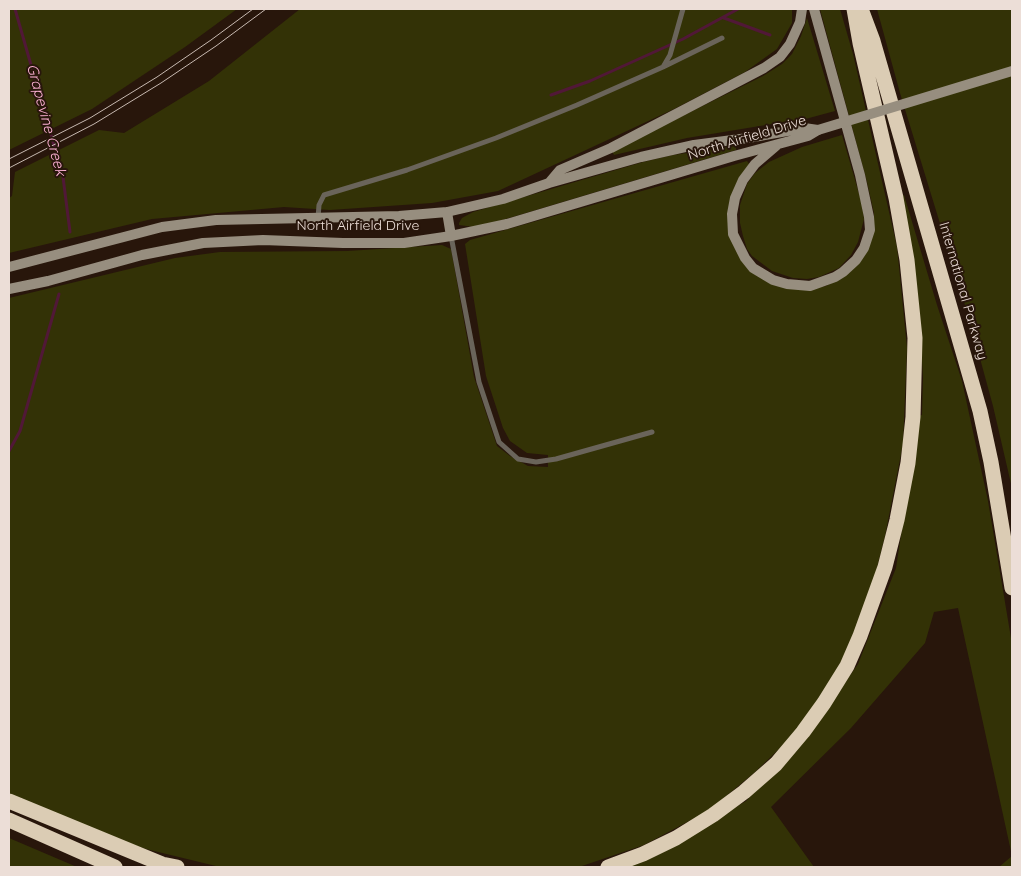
<!DOCTYPE html>
<style>
body{margin:0}
#map{position:relative;width:1021px;height:876px;overflow:hidden;background:#28160b;font-family:Quicksand,sans-serif}
canvas{display:block}
.frame{position:absolute;inset:0;border:10px solid #ecded7;pointer-events:none}
</style>
<div id="map">
<canvas width="1021" height="876"></canvas>
<div class="frame"></div>
</div>
<script>
const c = document.querySelector('canvas').getContext('2d');
c.lineJoin = 'round';
function fillPath(path, color) { c.fillStyle = color; c.fill(path, 'evenodd'); }
const poly = rows => new Path2D(rows.map(r => 'M' + r).join(''));
function stroke(path, color, width, dash) { c.strokeStyle = color; c.lineWidth = width; c.lineCap = dash ? 'butt' : 'round'; c.setLineDash(dash || []); c.stroke(path); }
function write(font, color, halo, rows, align = 'center') {
  c.font = font + ' Quicksand,sans-serif'; c.lineWidth = 4; c.setLineDash([]); c.textBaseline = 'middle'; c.strokeStyle = halo; c.fillStyle = color; for (const [text, x, y, turn = 0] of rows) {
    c.save(); c.translate(x, y); c.rotate((+turn || 0) * Math.PI / 180); c.textAlign = isNaN(turn) ? turn : align; if (halo) c.strokeText(text, 0, 0); c.fillText(text, 0, 0); c.restore();
  }
}
fillPath(poly([
 [9,9,237,9,185,47,92,109,9,150],
 [300,9,792,9,792,23,777,49,745,72,674,109,498,191,432,203,330,210,284,207,152,219,9,253,9,198,12,196,15,172,99,130,124,133,209,81],
 [820,9,840,9,853,54,897,247,907,348,903,444,885,536,873,584,857,633,827,688,799,730,754,773,708,811,644,845,579,867,220,867,146,849,74,825,9,795,9,298,175,258,220,252,347,251,442,245,451,249,474,377,497,446,510,456,528,466,548,467,548,455,527,453,510,441,503,428,486,376,465,244,470,240,747,161,750,165,729,214,754,273,807,289,826,286,850,272,874,229,874,213,867,182],
 [877,9,1012,9,1012,488,993,406,969,318,900,93],
 [807,18,835,111,798,121,784,122,687,138,614,155,612,151,763,76,782,64,792,54,801,36],
 [842,135,862,204,864,219,858,242,851,255,839,268,819,277,807,279,793,278,772,271,752,256,747,249,743,236,740,223,740,205,747,184,755,173,769,162,802,147],
 [736,146,736,150,499,221,474,227,459,225,459,223,462,218,473,212,643,162,673,155],
 [904,195,937,305,962,381,988,501,1012,644,1012,867,999,867,1012,856,958,608,934,612,925,643,851,728,771,807,814,867,622,867,664,849,746,801,808,735,858,664,896,568,912,463,917,416,922,415,923,378,919,311,901,196],
 [9,838,77,867,9,867]
]), '#333206');
stroke(poly([
 [15,9,63,177,70,232],
 [724,18,770,35],
 [551,95,590,81,683,39,738,9],
 [9,451,20,431,59,294]
]), '#511837', 3);
stroke(poly([
 [663,67,670,55,683,9],
 [318,218,319,205,324,195,407,170,496,138,577,105,663,67,722,38],
 [451,236,479,382,499,442,518,459,536,462,556,459,652,432]
]), '#6a645a', 5);
stroke(poly([
 [776,146,755,164,743,180,735,198,732,214,733,234,745,258,753,268,773,280,787,284,810,286,835,277,843,272,856,260,864,248,870,230,869,217,860,175,814,9],
 [549,183,560,170,611,148,764,68,780,57,790,44,800,22,802,9],
 [447,212,451,236],
 [9,267,162,227,216,220,399,216,447,212,503,199,549,183,641,157,694,145,748,138,804,128,818,130],
 [9,289,48,281,142,255,203,243,263,240,343,243,404,243,451,236,507,224,734,156,808,136,818,130]
]), '#978e7f', 10);
stroke(poly([
 [861,9,873,41,980,411,991,462,1012,588],
 [9,801,162,864,177,867],
 [9,820,115,867],
 [608,867,643,854,676,838,713,815,744,792,776,764,803,732,824,703,847,666,860,636,885,567,897,520,908,463,913,417,915,338,907,260,896,198,860,43,854,9]
]), '#dbccb4', 15);
stroke(poly([
 [9,159,90,118,157,77,211,40,253,9],
 [9,168,94,124,161,83,216,46,266,9]
]), '#c7b9b1', 1);
stroke(poly([
 [818,130,1012,71]
]), '#978e7f', 10);
write('14px', '#ecded7', '#28160b', [
 ["North Airfield Drive",747,138,-17],
 ["North Airfield Drive",358,226],
 ["International Parkway",963,291,74]
]);
write('italic 15px', '#fbb0d2', '#28160b', [
 ["Grapevine Creek",46,120,75]
]);
</script>
